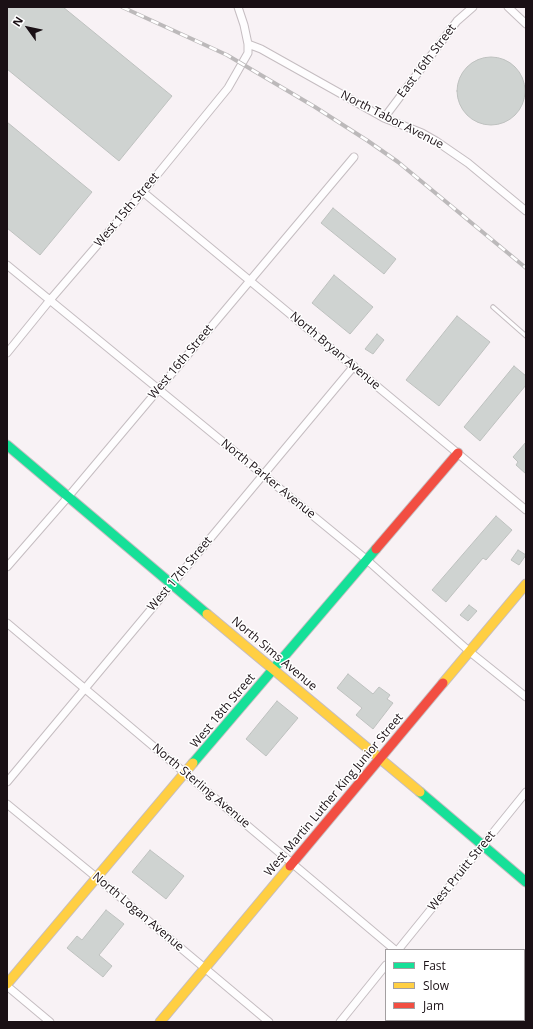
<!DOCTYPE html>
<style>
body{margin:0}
#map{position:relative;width:533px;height:1029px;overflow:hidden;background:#f8f2f5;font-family:"Open Sans",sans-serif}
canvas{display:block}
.frame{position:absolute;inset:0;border:8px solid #1a1015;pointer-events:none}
.legend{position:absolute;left:385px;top:949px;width:140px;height:72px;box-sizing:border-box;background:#fff;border:1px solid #a39fa1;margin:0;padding:5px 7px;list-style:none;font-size:12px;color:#1a1015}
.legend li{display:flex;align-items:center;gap:8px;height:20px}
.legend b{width:20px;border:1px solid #a39fa1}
.north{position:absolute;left:8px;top:8px;width:40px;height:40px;-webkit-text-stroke:3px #fff;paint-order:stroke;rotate:303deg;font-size:11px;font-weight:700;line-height:16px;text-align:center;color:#1a1015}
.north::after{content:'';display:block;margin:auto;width:14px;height:18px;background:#1a1015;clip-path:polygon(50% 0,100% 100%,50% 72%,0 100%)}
</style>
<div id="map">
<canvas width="533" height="1029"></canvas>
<div class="frame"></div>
<ul class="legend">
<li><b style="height:5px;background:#16e098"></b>Fast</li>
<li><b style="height:5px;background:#ffcf43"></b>Slow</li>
<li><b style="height:5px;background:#f24e42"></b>Jam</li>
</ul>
<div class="north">N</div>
</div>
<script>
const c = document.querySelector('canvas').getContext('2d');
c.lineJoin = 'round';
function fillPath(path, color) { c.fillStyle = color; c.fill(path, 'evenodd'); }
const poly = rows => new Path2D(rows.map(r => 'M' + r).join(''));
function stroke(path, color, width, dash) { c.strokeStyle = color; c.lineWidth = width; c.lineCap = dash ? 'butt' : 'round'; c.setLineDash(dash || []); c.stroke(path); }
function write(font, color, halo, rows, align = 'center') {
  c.font = font + ' "Open Sans",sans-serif'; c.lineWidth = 3; c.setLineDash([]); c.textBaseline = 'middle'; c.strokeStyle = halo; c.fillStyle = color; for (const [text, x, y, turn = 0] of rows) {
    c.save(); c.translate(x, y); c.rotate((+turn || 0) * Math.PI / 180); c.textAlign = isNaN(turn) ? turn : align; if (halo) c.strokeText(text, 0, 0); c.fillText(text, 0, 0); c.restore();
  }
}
const building = poly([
 [7,7,63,7,172,96,119,161,7,69,7,7],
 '457 91a34 34 0 1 1 68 0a34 34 0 1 1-68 0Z',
 [7,122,92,192,40,255,7,228,7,122],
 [333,208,396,259,384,274,321,223,333,208],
 [334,275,373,307,350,334,312,303,334,275],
 [457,316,490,342,439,406,406,380,457,316],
 [377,334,384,340,373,354,365,349,377,334],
 [514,366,526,376,526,385,480,441,464,427,514,366],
 [526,442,526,474,516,465,518,462,513,457,526,442],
 [496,516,512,530,486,560,483,558,446,602,432,590,496,516],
 [518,550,526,555,519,565,511,560,518,550],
 [469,605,477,611,468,621,460,615,469,605],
 [348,674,373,694,379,687,390,695,387,699,393,703,373,729,356,715,362,708,337,688,348,674],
 [277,701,298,718,266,756,246,739,277,701],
 [150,850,184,876,166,899,132,872,150,850],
 [106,910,124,924,99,955,112,966,103,977,67,948,77,936,82,940,106,910]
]);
fillPath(building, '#cfd3d1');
stroke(building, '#bec1bf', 1);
const lane = poly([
 [493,307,526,336]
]);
const street = poly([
 [508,7,526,24],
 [248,44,261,49,384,118,422,133,436,141,468,163,526,211],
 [384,118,457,21,473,7],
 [143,192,526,510],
 [7,265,367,560,470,652,526,697],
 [7,353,50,300,143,192,228,88,248,53,248,44,244,25,238,7],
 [7,567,68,497,354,157],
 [7,623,395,950],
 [7,782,354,366],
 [7,804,96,877,269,1022],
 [398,950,526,792],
 [7,986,50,1022],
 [524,1014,526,1012],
 [480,1020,482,1022],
 [340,1022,386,965],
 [518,1022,519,1020]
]);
const fast = poly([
 [7,445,207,614],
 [193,763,376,549],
 [420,792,526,882]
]);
const slow = poly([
 [207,614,420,792],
 [443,683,526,584],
 [7,984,193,763],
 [160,1022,290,866]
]);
const jam = poly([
 [376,549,458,453],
 [290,866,443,683]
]);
stroke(lane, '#c5bdc1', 5.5);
stroke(street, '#c5bdc1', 9);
stroke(fast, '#c5bdc1', 11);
stroke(slow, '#c5bdc1', 11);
stroke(jam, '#c5bdc1', 11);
stroke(lane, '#fefdfe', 3.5);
stroke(street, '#fefdfe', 7);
stroke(fast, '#16e098', 9);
stroke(slow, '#ffcf43', 9);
stroke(jam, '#f24e42', 9);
const rail = poly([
 [122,7,227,55,315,107,368,141,398,162,526,268]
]);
stroke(rail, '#bcb9ba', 4);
stroke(rail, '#fff', 2.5, [8]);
write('12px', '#1a1015', '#fff', [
 ["East 16th Street",427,61,-53],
 ["North Tabor Avenue",392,120,27],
 ["West 15th Street",127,210,-50],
 ["North Bryan Avenue",335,351,40],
 ["West 16th Street",181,362,-50],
 ["North Parker Avenue",268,479,39],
 ["West 17th Street",180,574,-50],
 ["North Sims Avenue",274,654,40],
 ["West 18th Street",223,711,-50],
 ["North Sterling Avenue",201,786,40],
 ["West Martin Luther King Junior Street",334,795,-50],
 ["West Pruitt Street",462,871,-51],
 ["North Logan Avenue",138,912,40]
]);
</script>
